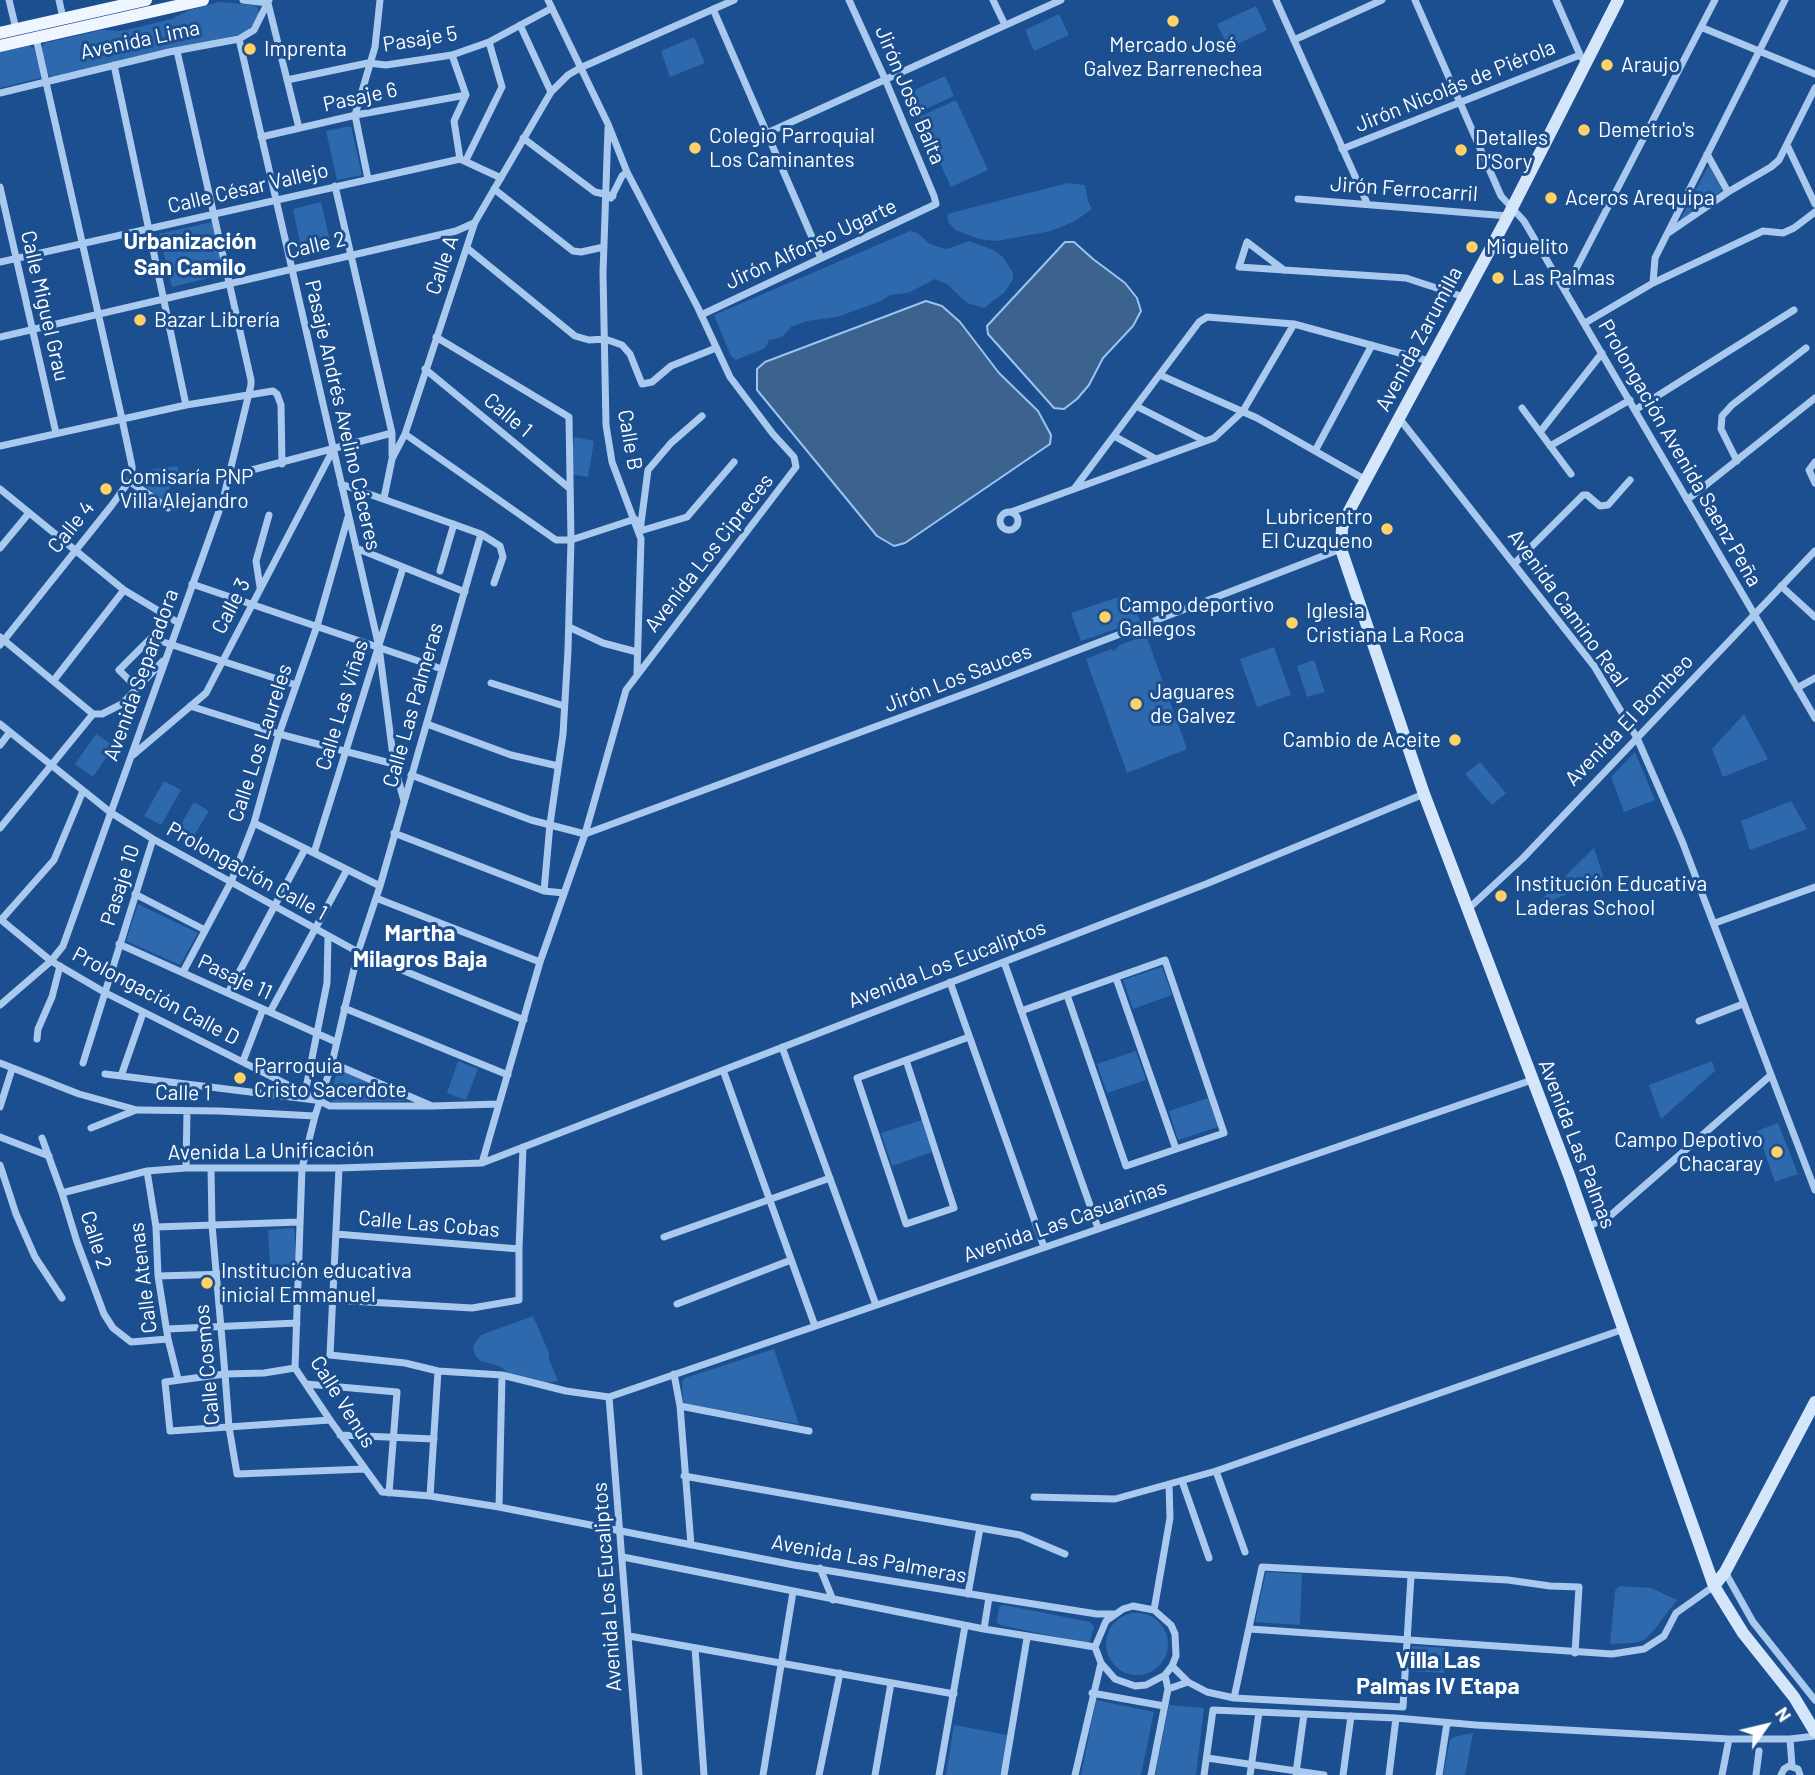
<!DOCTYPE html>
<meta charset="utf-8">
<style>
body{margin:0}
#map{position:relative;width:1815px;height:1775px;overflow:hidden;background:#1b4f8f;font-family:Barlow,sans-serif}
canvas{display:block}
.north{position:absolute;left:1731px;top:1691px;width:70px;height:70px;-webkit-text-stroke:5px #1b4f8f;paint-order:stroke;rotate:56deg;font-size:19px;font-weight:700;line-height:28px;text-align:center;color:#fff}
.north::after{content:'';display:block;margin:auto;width:24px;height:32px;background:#fff;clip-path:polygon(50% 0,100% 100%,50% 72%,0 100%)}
</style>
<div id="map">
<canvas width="1815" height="1775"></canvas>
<div class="north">N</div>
</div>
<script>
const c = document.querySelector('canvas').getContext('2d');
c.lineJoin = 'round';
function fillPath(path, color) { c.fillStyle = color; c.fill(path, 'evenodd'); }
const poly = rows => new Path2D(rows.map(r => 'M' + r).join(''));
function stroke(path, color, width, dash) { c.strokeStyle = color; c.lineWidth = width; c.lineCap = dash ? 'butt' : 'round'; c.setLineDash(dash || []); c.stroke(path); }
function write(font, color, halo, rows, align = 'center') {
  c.font = font + ' Barlow,sans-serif'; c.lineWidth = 6; c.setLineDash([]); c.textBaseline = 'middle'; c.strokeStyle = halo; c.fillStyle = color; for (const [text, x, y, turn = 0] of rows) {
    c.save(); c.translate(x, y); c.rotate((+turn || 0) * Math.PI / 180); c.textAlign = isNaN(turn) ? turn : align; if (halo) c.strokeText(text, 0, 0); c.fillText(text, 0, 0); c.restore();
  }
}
fillPath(poly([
 [220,2,254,5,258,8,259,15,253,25,242,34,53,78,47,73,41,48,45,43,101,30,122,31,172,19,189,10],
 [1256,6,1267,30,1229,48,1217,24],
 [1059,14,1069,35,1034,51,1025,30],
 [694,37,705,63,670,77,661,51],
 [28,46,34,48,41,74,40,78,0,88,0,52],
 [945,76,954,96,919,112,910,92],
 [956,100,988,170,951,187,919,117],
 [351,126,362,175,337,180,326,131],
 [1709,165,1722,190,1679,222],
 [1068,183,1085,185,1088,201,1092,209,1075,221,1051,231,997,241,979,239,955,230,948,221,947,214],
 [321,202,332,250,303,257,293,209],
 [212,222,225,274,172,287,159,234],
 [910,231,918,233,928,243,939,247,947,249,969,241,994,250,1003,257,1013,273,1013,279,1005,292,984,308,967,303,947,284,935,279,908,293,890,295,881,301,837,317,807,321,791,327,782,337,769,340,765,348,736,360,731,356,714,315],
 [574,437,594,441,588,477,569,474],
 [177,466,179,471,163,500,138,481,142,471],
 [1130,593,1140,621,1081,641,1071,613],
 [1146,635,1187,749,1127,773,1086,659,1111,649,1114,651,1120,645],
 [1274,647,1291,695,1257,707,1240,659],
 [1314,660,1325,692,1307,697,1297,666],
 [1744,714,1768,759,1723,777,1712,749],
 [96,734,114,746,93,777,75,764],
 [1635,752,1655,800,1624,812,1611,777],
 [1480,762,1506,793,1492,805,1465,774],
 [164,781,181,790,161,825,144,816],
 [1791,801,1807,829,1750,850,1741,821],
 [194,802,209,811,189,844,175,835],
 [1594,848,1604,879,1543,904,1541,900],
 [138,904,198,933,180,965,126,941],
 [1162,967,1172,995,1133,1009,1123,980],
 [1136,1051,1146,1080,1107,1093,1097,1064],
 [458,1061,478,1069,466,1100,447,1093],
 [1712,1061,1715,1071,1661,1119,1649,1085],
 [339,1068,404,1099,405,1101,333,1102,328,1098],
 [1208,1098,1218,1127,1178,1140,1169,1111],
 [922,1120,932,1152,892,1166,881,1133],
 [1778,1123,1798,1174,1775,1182,1757,1131],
 [294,1228,297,1265,270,1267,268,1230],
 [533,1316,549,1353,549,1359,558,1381,543,1383,510,1374,499,1366,481,1361,475,1355,473,1346,481,1335],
 [774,1349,799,1424,686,1404,683,1401,682,1382,685,1378],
 [1266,1572,1302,1574,1300,1625,1255,1622],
 [1619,1586,1651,1588,1677,1600,1654,1630,1644,1640,1635,1643,1610,1644,1615,1591],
 [1004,1605,1090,1622,1094,1627,1090,1641,1086,1643,1000,1625,997,1622,999,1607],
 '1106 1644a31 31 0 1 1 62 0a31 31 0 1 1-62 0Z',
 [1412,1646,1446,1648,1444,1673,1410,1671],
 [1096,1700,1154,1712,1141,1775,1081,1775],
 [1169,1705,1204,1708,1196,1775,1155,1775],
 [954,1725,1007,1735,1000,1775,946,1775],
 [1473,1733,1465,1775,1443,1775,1450,1740,1454,1737]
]), '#2e69ad');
const water = poly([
 [1065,242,1074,242,1093,259,1125,283,1137,298,1141,311,1133,326,1103,358,1089,385,1077,399,1064,409,1054,408,988,334,987,326,1065,242],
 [926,301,942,306,960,322,999,373,1038,411,1051,435,1050,444,905,543,894,546,877,536,757,390,757,369,765,362,926,301]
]);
fillPath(water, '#3c6290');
stroke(water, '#9cc4f0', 2);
stroke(poly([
 [9,0,16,29],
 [59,0,63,18],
 [243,0,268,3],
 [993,0,1005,25],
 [1276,0,1367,203],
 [1415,0,1501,196,1524,221,1815,718],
 [1556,0,1581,57],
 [268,3,299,128],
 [713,9,821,258],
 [520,25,551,92],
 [1703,28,1815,74],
 [239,39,379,647,394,764,404,801],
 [1294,40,1382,0],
 [452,55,466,95,454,121,460,159],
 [114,65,186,405],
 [287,80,368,63,386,65,452,55,489,42,552,8],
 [0,93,169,52,239,39,254,30,269,0],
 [608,128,603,273,606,425,612,462,641,539,637,673],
 [767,133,1061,0],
 [261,137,356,115,466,95],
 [523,138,595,192,613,196],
 [1787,145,1815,204],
 [1342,149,1580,55],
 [1707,154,1728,192],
 [466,160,502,87,489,42],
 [368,179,355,115,375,47,380,0],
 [335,186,392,433,392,455],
 [0,187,56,433],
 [494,189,573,251,581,252,604,247],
 [611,198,622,176,627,172],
 [1298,199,1508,216],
 [1668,233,1728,192,1771,167,1779,160,1815,88],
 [467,248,575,336,589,340,605,339,622,345,630,354,642,384,652,382,671,366,716,348],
 [0,262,460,159,501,178],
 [1284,270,1247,242,1239,267,1284,270,1406,278,1464,297],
 [1653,283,1655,258,1785,0],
 [1565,290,1715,0],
 [701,315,936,204,934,196,885,79,849,0],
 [1585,323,1653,283,1763,231,1783,233,1794,228,1815,212],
 [0,337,456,231,474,223],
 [436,337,569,417,571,540,568,650,563,734,550,824,544,891],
 [425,369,568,487],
 [1160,375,1257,418,1366,480],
 [1136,406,1205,441],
 [1522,408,1571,474],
 [1635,410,1794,310],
 [702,416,671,443,648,470,640,531,687,517,734,462],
 [1399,418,1594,666,1637,738,1682,841,1815,1190],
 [1540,432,1602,353],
 [405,434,556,540,571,540,635,519],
 [1114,436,1156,459],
 [0,446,186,405,273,391,277,394,281,405,282,464],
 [1550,446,1630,400],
 [1315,451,1372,345],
 [1737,461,1721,429,1722,416,1732,405,1806,348],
 [1815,462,1809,470,1815,483],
 [229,476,392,433],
 [129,481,168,508],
 [341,484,481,534,500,546,503,557,494,583],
 [0,489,124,590,177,622],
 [1074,489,1199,322,1207,317,1294,324,1429,361],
 [384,498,392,459,405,434,475,222,551,92,568,75,580,68,734,0],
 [1687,500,1815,398],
 [1011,512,1214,438,1243,411,1294,324],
 '1000 521a9 9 0 1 1 18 0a9 9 0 1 1-18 0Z',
 [0,548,29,513],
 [356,548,465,592],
 [1515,563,1583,495,1587,495,1600,506,1608,505,1630,480],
 [440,571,454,524],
 [192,584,442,669],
 [1781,586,1815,617],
 [260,587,256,561,269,515],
 [569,627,603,643,637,652],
 [0,637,93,714],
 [0,645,112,505,132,477,132,466,122,419,36,38],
 [54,680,124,590],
 [491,683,564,706],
 [137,688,119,670,151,638,296,685],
 [1797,688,1815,678],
 [190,706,279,734,394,764],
 [93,714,102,714,122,704,163,661],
 [0,724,110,812,153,839,358,952,524,1020],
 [427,724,511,755,558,766],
 [0,745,10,732],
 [133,755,206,693,333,450],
 [411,775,531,820,585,834,980,688,1341,549],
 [254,823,380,886],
 [0,828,93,714],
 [394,833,544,891,564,893],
 [314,853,403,568],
 [135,894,205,930],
 [376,898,540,962],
 [1467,910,1523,858,1815,551],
 [0,919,51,961,104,992,330,1106,432,1106],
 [1,920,54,860,83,791],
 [1715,923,1815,887],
 [119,944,336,1042],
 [1004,962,1098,1228],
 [183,972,231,882,254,823,279,734,317,626,348,517],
 [1116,978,1176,1149],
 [950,982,1044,1247],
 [228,993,305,849],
 [0,1005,51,961,63,946,223,500,251,385,251,380,177,51],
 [344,1008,508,1075],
 [1021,1011,1165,960,1224,1133,1126,1166,1067,995],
 [270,1012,347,870],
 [1699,1021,1743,1004],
 [37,1039,38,1029,52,997,60,966],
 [782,1047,876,1305],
 [906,1060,954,1208,906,1224,857,1078,969,1037],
 [243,1061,263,1009],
 [0,1063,79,1094,137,1110,220,1111,315,1116,332,1063,358,952,380,886,481,534],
 [83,1063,153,839],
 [332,1063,432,1106,499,1104],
 [723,1070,815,1326],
 [105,1074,315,1100],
 [121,1076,143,1013],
 [305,1093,327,983,328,936],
 [0,1107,12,1069],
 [315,1116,302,1168,295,1368,330,1420,382,1492,430,1496,499,1507,794,1565,989,1597,1097,1614,1113,1614],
 [91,1128,136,1110],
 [0,1137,49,1156],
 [42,1138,62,1193,77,1242,104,1314,113,1328,131,1342,168,1339],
 [482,1163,540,962,585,834,626,690,796,467,794,457,773,434,730,377,698,308,627,172,608,124,548,0],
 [0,1165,16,1214,35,1257,62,1298],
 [186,1168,187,1111],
 [211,1168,212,1225,225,1374,229,1427,237,1474,365,1469],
 [339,1168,330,1355,405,1363,438,1371,502,1375,566,1391,609,1397,1532,1080],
 [147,1171,156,1227,158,1276,168,1339,178,1379],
 [62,1193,147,1171,186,1168,339,1168,482,1163,1206,884,1424,794],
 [156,1227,299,1222],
 [1588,1227,1611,1215,1771,1075],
 [336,1234,519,1249],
 [664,1237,830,1178],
 [158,1276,298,1272],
 [333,1300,472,1308,519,1300,519,1249,523,1147],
 [677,1304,791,1260],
 [167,1329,297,1323],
 [295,1368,264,1373,225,1374,165,1382,170,1431,330,1420],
 [674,1374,680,1406,691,1545],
 [306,1384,397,1392,389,1493],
 [609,1397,639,1775],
 [680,1406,809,1431],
 [340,1435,434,1439],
 [1216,1471,1245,1552],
 [684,1476,1020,1535,1065,1554],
 [1182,1481,1209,1558],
 [430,1496,438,1371],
 [1034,1497,1115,1499,1216,1471,1624,1329],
 [499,1507,502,1375],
 [623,1557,984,1629,1095,1647],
 [820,1568,833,1600],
 [1725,1572,1753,1622,1815,1700],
 [968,1594,980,1528],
 [1133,1606,1154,1610,1171,1625,1175,1634,1176,1656,1172,1666,1165,1675,1146,1685,1135,1686,1115,1679,1101,1663,1095,1647,1106,1621,1123,1609,1133,1606],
 [1154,1610,1170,1518,1169,1484],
 [984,1629,989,1597],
 [1250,1629,1612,1654,1644,1649,1664,1636,1676,1613,1714,1586],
 [629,1636,954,1694],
 [695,1648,704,1775],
 [1172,1666,1188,1682,1207,1692,1234,1698,1403,1707,1411,1576],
 [1168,1689,1188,1682],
 [1092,1693,1164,1706],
 [1234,1698,1262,1567,1508,1580,1550,1586,1579,1587,1575,1653],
 [1790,1739,1792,1766],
 [1207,1758,1324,1775],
 [1296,1773,1304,1714],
 [763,1775,793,1592],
 [819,1775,840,1673],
 [875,1775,891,1683],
 [939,1775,965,1626],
 [1004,1775,1027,1638],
 [1075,1775,1101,1663],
 [1151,1775,1168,1689,1165,1675],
 [1204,1775,1213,1710,1396,1718,1476,1725,1729,1739,1790,1739,1815,1736],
 [1250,1775,1259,1712],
 [1343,1775,1351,1716],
 [1389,1775,1396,1718],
 [1439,1775,1447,1723],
 [1722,1775,1729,1739],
 [1756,1775,1759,1751],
 [1781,1775,1784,1769,1789,1766,1798,1769,1800,1775]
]), '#a9c9ee', 7);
stroke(poly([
 [1618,0,1508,216,1349,511,1342,528,1341,549,1424,794,1569,1175,1714,1586,1743,1633,1794,1697,1815,1732],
 [1714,1586,1725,1572,1815,1402]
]), '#d6e6fa', 12);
stroke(poly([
 [0,33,146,0],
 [0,46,203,0]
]), '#f0f6ff', 12);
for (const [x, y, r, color] of [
 [1173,21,7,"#ffd166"],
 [250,49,7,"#ffd166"],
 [1607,65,7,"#ffd166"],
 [1584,130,7,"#ffd166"],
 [695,148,7,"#ffd166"],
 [1461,150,7,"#ffd166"],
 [1551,198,7,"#ffd166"],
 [1472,247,7,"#ffd166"],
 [1498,278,7,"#ffd166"],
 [140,320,7,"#ffd166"],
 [106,489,7,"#ffd166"],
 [1387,529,7,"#ffd166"],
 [1105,617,7,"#ffd166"],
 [1292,623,7,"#ffd166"],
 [1136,704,7,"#ffd166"],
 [1455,740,7,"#ffd166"],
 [1501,896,7,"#ffd166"],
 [240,1078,7,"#ffd166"],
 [1777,1152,7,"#ffd166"],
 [207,1283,7,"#ffd166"]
]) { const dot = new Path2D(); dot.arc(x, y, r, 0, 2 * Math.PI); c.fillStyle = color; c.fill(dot); stroke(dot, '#1b4f8f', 2.5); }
write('21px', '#fff', '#1b4f8f', [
 ["Pasaje 5",420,39,-9],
 ["Avenida Lima",140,40,-12],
 ["Jirón Nicolás de Piérola",1455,86,-22],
 ["Jirón José Balta",910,95,67],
 ["Pasaje 6",360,97,-12],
 ["Calle César Vallejo",248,188,-13],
 ["Jirón Ferrocarril",1404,189,4],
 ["Jirón Alfonso Ugarte",811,244,-25],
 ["Calle 2",316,245,-13],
 ["Calle A",442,265,-71],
 ["Calle Miguel Grau",45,306,77],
 ["Avenida Zarumilla",1419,339,-62],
 ["Pasaje Andrés Avelino Cáceres",343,415,77],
 ["Calle 1",508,415,40],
 ["Calle B",630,440,80],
 ["Prolongación Avenida Saenz Peña",1680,453,60],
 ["Calle 4",71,527,-51],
 ["Avenida Los Cipreces",709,553,-52],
 ["Calle 3",231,606,-63],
 ["Avenida Camino Real",1568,608,54],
 ["Avenida Separadora",141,675,-70],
 ["Jirón Los Sauces",958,678,-21],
 ["Calle Las Viñas",342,705,-73],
 ["Calle Las Palmeras",413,705,-74],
 ["Avenida El Bombeo",1629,720,-46],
 ["Calle Los Laureles",260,743,-72],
 ["Prolongación Calle 1",247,871,29],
 ["Pasaje 10",120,885,-72],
 ["Avenida Los Eucaliptos",947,964,-21],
 ["Pasaje 11",235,977,25],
 ["Prolongación Calle D",156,996,28],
 ["Calle 1",183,1093,1],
 ["Avenida Las Palmas",1577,1144,69],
 ["Avenida La Unificación",271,1151,-1],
 ["Avenida Las Casuarinas",1065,1221,-19],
 ["Calle Las Cobas",429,1224,5],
 ["Calle 2",96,1240,72],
 ["Calle Atenas",143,1278,-97],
 ["Calle Cosmos",207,1365,-95],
 ["Calle Venus",343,1402,58],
 ["Avenida Las Palmeras",869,1559,10],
 ["Avenida Los Eucaliptos",607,1587,-94]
]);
write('21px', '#fff', '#1b4f8f', [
 ["Mercado José",1173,45,"center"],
 ["Galvez Barrenechea",1173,69,"center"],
 ["Imprenta",264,49],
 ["Araujo",1621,65],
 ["Demetrio's",1598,130],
 ["Colegio Parroquial",709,136],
 ["Los Caminantes",709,160],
 ["Detalles",1475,138],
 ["D'Sory",1475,162],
 ["Aceros Arequipa",1565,198],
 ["Miguelito",1486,247],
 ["Las Palmas",1512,278],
 ["Bazar Librería",154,320],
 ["Comisaría PNP",120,477],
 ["Villa Alejandro",120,501],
 ["Lubricentro",1373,517,"right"],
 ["El Cuzqueno",1373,541,"right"],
 ["Campo deportivo",1119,605],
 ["Gallegos",1119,629],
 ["Iglesia",1306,611],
 ["Cristiana La Roca",1306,635],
 ["Jaguares",1150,692],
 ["de Galvez",1150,716],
 ["Cambio de Aceite",1441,740,"right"],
 ["Institución Educativa",1515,884],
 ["Laderas School",1515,908],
 ["Parroquia",254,1066],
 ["Cristo Sacerdote",254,1090],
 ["Campo Depotivo",1763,1140,"right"],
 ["Chacaray",1763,1164,"right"],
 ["Institución educativa",221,1271],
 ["inicial Emmanuel",221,1295]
], 'left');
write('bold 23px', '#fff', '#1b4f8f', [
 ["Urbanización",190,241],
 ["San Camilo",190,267],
 ["Martha",420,933],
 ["Milagros Baja",420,959],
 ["Villa Las",1438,1660],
 ["Palmas IV Etapa",1438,1686]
]);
</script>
